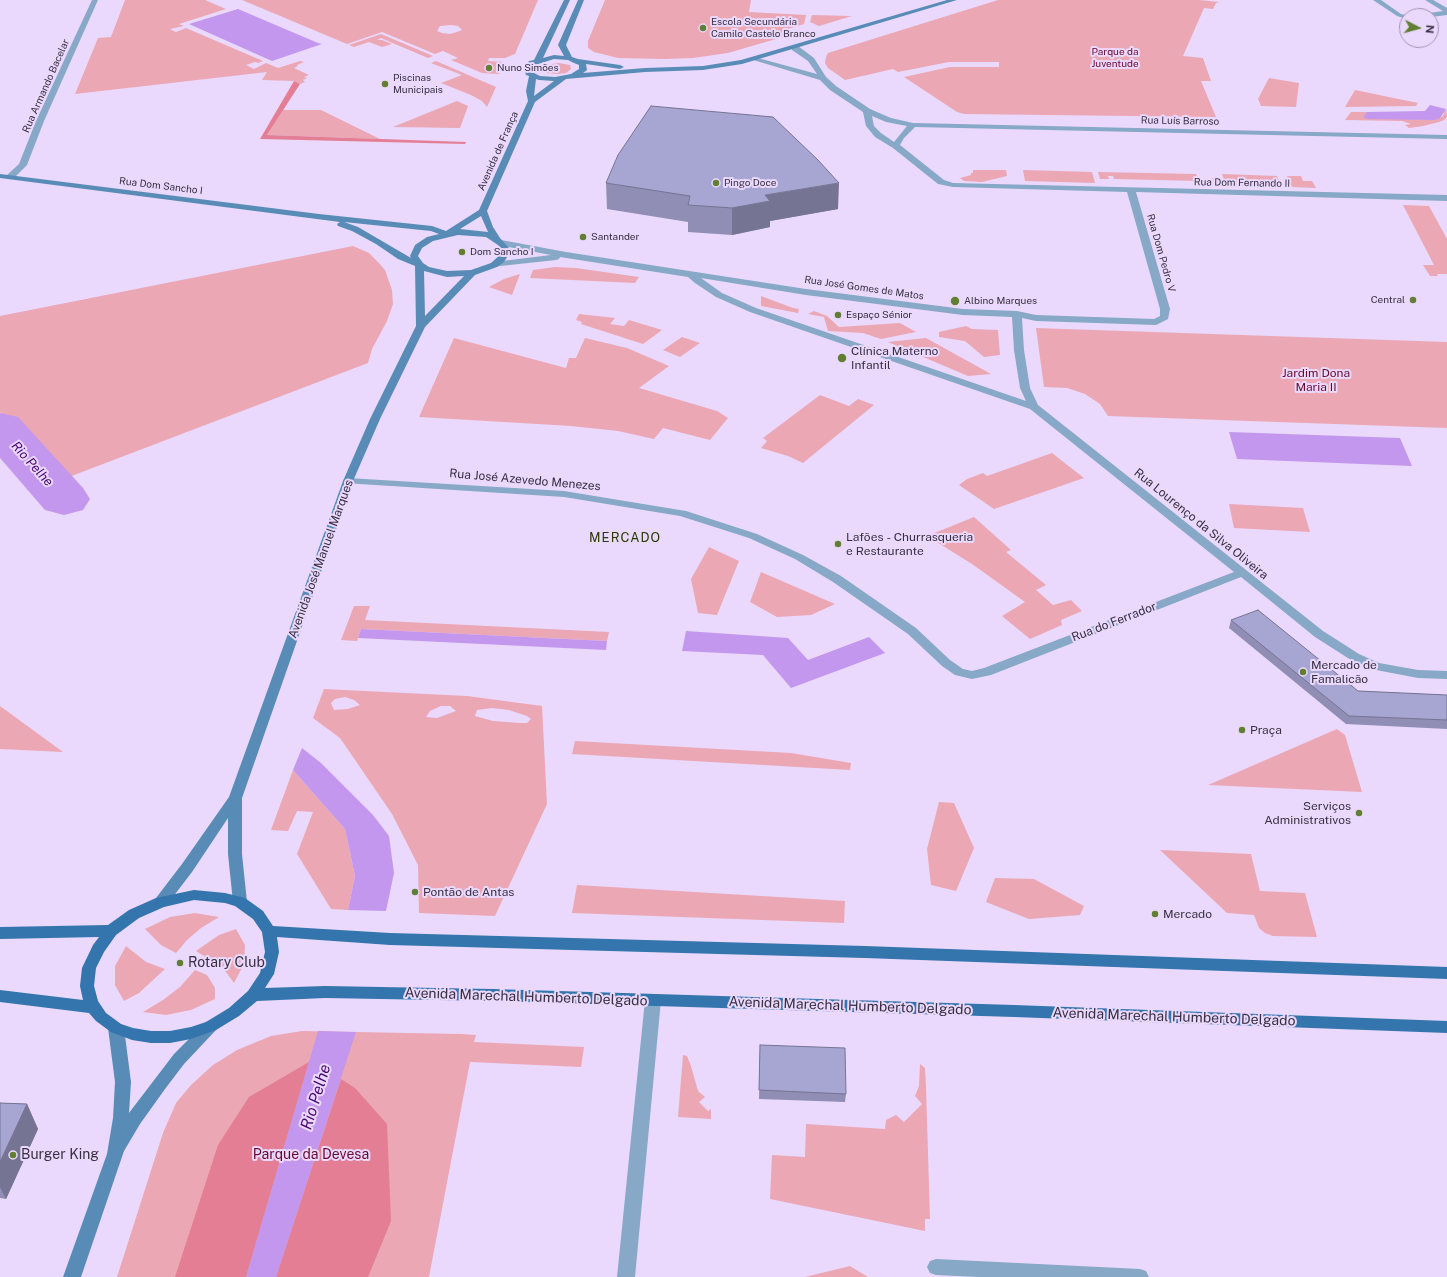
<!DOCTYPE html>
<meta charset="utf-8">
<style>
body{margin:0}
#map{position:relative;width:1447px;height:1277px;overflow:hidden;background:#ead9fd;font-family:"Public Sans",sans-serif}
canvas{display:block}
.north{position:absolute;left:1399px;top:8px;width:40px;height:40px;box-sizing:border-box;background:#ead9fd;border:1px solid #a295b1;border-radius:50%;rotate:96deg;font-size:11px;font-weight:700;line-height:16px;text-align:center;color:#372f40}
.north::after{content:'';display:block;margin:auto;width:14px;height:18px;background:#627e32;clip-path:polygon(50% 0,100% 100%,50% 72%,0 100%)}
</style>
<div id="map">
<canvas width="1447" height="1277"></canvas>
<div class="north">N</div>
</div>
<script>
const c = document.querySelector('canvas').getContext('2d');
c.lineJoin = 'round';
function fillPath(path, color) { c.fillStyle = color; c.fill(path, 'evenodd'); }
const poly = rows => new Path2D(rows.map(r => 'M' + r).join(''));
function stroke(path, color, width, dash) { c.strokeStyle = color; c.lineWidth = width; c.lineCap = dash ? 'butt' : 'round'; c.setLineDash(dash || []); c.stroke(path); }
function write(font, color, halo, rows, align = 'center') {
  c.font = font + ' "Public Sans",sans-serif'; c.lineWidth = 4; c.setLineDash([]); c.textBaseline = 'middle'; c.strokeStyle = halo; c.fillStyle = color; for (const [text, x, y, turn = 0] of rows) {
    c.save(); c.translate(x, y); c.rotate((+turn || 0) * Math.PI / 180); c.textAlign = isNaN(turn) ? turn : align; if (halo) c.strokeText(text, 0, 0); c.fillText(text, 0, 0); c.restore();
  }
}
fillPath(poly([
 [125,0,205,0,226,9,179,24,184,26,170,29,176,32,186,28,263,61,258,63,255,62,246,65,254,69,266,63,278,68,300,61,304,62,297,65,298,66,294,68,309,75,304,77,307,78,303,80,305,82,300,84,294,81,262,80,267,72,75,94,98,38,111,37],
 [242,0,538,0,515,54,505,58,489,58,488,61,504,62,499,74,482,73,451,60,458,58,443,51,435,54,382,32,347,44],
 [451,25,458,26,462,30,457,32,450,34,442,33,437,31,440,26],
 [605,0,751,0,749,12,806,15,804,24,785,30,793,34,728,53,693,58,665,59,618,58,594,52,588,48,588,41],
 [998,0,1199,0,1219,2,1216,3,1213,9,1204,8,1183,56,1203,58,1211,81,1201,81,1216,117,964,114,957,112,904,77,950,67,999,67,999,62,949,62,898,72,893,69,845,80,828,68,825,63,826,57,828,53],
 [812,15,852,16,819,26,810,22],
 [381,34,433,56,428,58,381,38,377,40,382,40,392,44,382,47,369,42,354,47,349,45],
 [436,61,496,87,487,107,482,101,471,95,441,83,462,75,431,63],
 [559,63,570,65,571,69,566,73,557,74,547,73,542,70,543,66,546,65],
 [1269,78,1299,83,1296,107,1261,106,1258,99],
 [1355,90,1418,103,1416,106,1345,107],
 [457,101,468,106,460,128,393,127],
 [1446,109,1447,117,1444,120,1439,122,1423,126,1409,128,1405,125,1411,124,1402,121,1345,120,1351,112,1367,112,1363,117,1435,120,1443,116],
 [283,110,321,110,380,139,267,135],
 [973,170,1006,170,1007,176,982,182,964,181,960,178,971,175,971,173,973,173],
 [1023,170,1092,172,1095,183,1025,181],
 [1098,172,1196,174,1199,181,1114,179,1113,176,1108,176,1109,179,1100,179],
 [1222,174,1277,176,1282,187,1215,185,1212,178,1224,179],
 [1287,176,1301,176,1303,181,1312,181,1316,188,1292,187],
 [1403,205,1429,206,1447,239,1447,274,1437,274,1438,276,1430,276,1423,265,1434,265],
 [353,246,369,253,377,261,385,270,392,290,393,304,387,321,372,349,368,363,61,480,0,412,0,316],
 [555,267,576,268,639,277,635,283,530,278,533,270],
 [520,274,512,295,489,287,504,279],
 [761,296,793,308,799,309,798,313,761,306],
 [814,311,827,316,839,327,900,323,916,332,881,339,863,333,828,331,824,317,808,314],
 [579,314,615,318,610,324,624,326,629,320,662,330,643,344,581,324,582,322,576,320],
 [966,326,972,329,998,330,1000,355,984,357,965,341,939,337,939,332],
 [1036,328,1447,342,1447,428,1108,416,1100,404,1085,394,1067,388,1044,387],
 [682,337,700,343,680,357,663,350],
 [454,338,566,368,569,358,576,358,585,338,627,348,669,366,639,388,717,411,728,418,710,440,663,428,654,439,618,431,571,426,419,417],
 [926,338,991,374,968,376,888,342],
 [820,395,849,406,858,399,874,405,803,463,788,456,761,448,767,441,763,438],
 [1052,453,1084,478,994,509,959,485,967,479,983,473,987,476],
 [1229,504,1303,508,1310,532,1234,528],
 [974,517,1011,550,1006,552,1046,585,1036,590,1053,605,1071,600,1082,611,1061,620,1062,625,1030,639,1002,616,1025,602,972,564,927,536],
 [709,547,739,561,717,615,698,613,691,579],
 [761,572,835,604,811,615,777,617,750,602],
 [354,606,370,606,365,620,609,632,607,641,361,629,357,641,341,640],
 [324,689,467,696,542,706,547,804,495,916,419,913,418,865,392,814,340,738,313,718],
 [345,697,354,700,360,705,348,709,334,710,331,703,335,699],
 [441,706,450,706,456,711,437,718,426,717,430,711],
 [492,708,509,710,527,716,531,719,527,723,520,723,493,721,475,716,477,710],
 [0,706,63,752,0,749],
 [1337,729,1345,735,1362,792,1208,785],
 [575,741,791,753,851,763,850,770,572,754],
 [293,770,345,829,355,876,348,910,331,909,297,854,313,812,297,811,288,831,271,830],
 [939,802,954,803,974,848,956,891,931,885,927,849],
 [1160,850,1251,854,1260,891,1305,893,1317,937,1273,936,1265,933,1259,928,1254,915,1227,913],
 [995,878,1034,879,1084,906,1080,915,1029,919,986,902],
 [577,885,845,901,844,923,572,913],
 [195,913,219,917,201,928,187,940,176,953,161,945,145,929,170,917],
 [236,929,245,945,244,964,234,983,223,968,196,951,219,935],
 [126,946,146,962,165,969,139,993,124,1001,115,985,115,966],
 [195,970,207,975,215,988,215,999,191,1010,166,1015,143,1012,163,1000,180,987],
 [302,1031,462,1034,476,1035,474,1042,584,1047,581,1067,470,1062,429,1277,117,1277,163,1133,176,1103,191,1085,213,1065,237,1050,271,1036],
 [683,1055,687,1056,691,1066,698,1091,705,1097,699,1102,708,1111,711,1109,711,1119,678,1117],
 [920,1064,925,1068,926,1087,930,1219,925,1219,925,1231,770,1199,772,1155,805,1157,806,1124,885,1129,886,1120,896,1115,904,1122,922,1104,915,1096,919,1086],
 [850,1266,868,1277,805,1277]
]), '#eba7b4');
fillPath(poly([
 [294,81,300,84,267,135,466,142,465,144,260,139],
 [309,1062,246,1277,175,1277,218,1145,249,1097],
 [341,1079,355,1088,387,1124,391,1221,368,1277,276,1277]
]), '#e47e95');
fillPath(poly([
 [238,9,318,43,322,44,272,61,189,24],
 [1430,105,1446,109,1445,111,1440,118,1435,120,1367,119,1363,117,1367,112,1425,111],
 [1229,432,1400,438,1412,466,1237,459],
 [361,629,607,641,606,650,358,638],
 [686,631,788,638,808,660,869,637,885,653,791,688,763,655,682,651],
 [302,748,321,763,373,815,389,836,394,873,386,911,348,910,355,876,345,829,293,770],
 [318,1031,356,1032,276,1277,246,1277]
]), '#c297ed');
fillPath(poly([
 [0,413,18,417,83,488,90,499,83,510,64,515,45,510,0,458,0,413]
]), '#c297ed');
fillPath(poly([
 [92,0,98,0,44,121,27,165,13,179,7,179,7,175,19,164,36,121,92,0],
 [1373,0,1381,0,1401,14,1410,16,1407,16,1407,19,1397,16,1373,0],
 [1425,0,1433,0,1447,8,1447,15,1431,17,1419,16,1422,14,1443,11,1425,0],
 [792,46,798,46,814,58,826,77,836,86,870,109,891,118,913,123,1447,135,1447,139,915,127,904,138,900,145,944,180,953,183,1447,195,1447,201,1136,192,1170,309,1168,319,1156,325,1036,321,1022,318,1024,350,1030,388,1038,405,1323,631,1359,654,1379,663,1418,670,1447,671,1447,679,1418,678,1376,670,1351,660,1315,637,1241,577,991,675,972,679,955,675,942,666,908,634,833,582,795,559,749,538,680,516,564,497,344,483,343,481,344,479,348,478,564,491,686,511,757,534,803,555,841,576,916,628,950,660,963,669,972,671,984,668,1234,572,1030,409,750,312,716,297,695,283,688,277,560,257,559,259,556,260,491,267,490,265,491,263,494,262,551,255,498,245,497,243,498,241,501,240,566,252,806,289,963,309,1017,311,1036,315,1154,319,1160,316,1160,309,1127,192,953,187,938,184,893,148,875,137,866,126,863,112,830,90,820,80,750,59,754,57,817,74,808,61,792,50,792,46],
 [872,116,886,122,907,126,894,142,881,133,874,126,872,116],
 [701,278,806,295,963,315,1012,317,1014,350,1020,388,1026,401,756,308,722,293,701,278],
 [653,994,658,996,661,1000,635,1277,617,1277,645,1000,648,996,653,994],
 [936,1259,1140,1269,1146,1271,1149,1277,978,1277,936,1275,930,1273,927,1267,930,1261,936,1259]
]), '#87a8c6');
fillPath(poly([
 [564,0,570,0,543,58,554,55,564,56,558,45,578,0,584,0,566,45,572,57,578,59,620,65,624,67,620,69,586,64,587,70,583,73,645,68,703,66,741,60,947,0,957,0,742,64,703,70,645,72,566,79,535,102,487,211,493,227,500,238,509,248,509,254,504,262,497,267,475,275,425,327,380,419,353,481,242,798,242,854,247,902,245,906,240,907,235,906,233,902,228,854,228,818,192,872,166,906,161,907,156,906,154,902,156,898,182,864,229,797,343,481,370,419,416,326,415,266,398,259,376,244,352,231,338,226,337,224,340,222,0,178,0,174,319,214,432,226,446,231,479,210,528,101,526,91,529,76,526,75,524,69,529,61,534,60,564,0],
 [554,59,568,60,574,63,579,65,579,69,571,74,555,77,540,76,532,72,532,69,535,65,554,59],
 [536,79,539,80,554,81,534,96,536,79],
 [481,216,488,232,460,229,481,216],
 [344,222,431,231,439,234,427,237,415,245,410,256,411,258,358,227,344,222],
 [458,235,486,237,498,245,501,248,501,254,491,263,471,270,447,271,429,267,423,263,418,256,422,248,433,241,458,235],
 [424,271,447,277,464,276,425,316,424,271],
 [211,1020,216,1022,219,1026,216,1030,184,1064,165,1089,140,1124,124,1151,81,1277,63,1277,107,1154,113,1118,115,1082,108,1028,111,1024,116,1022,121,1024,124,1028,131,1082,129,1113,174,1054,206,1022,211,1020]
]), '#598bb7');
fillPath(poly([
 [194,890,225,893,245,898,263,911,273,926,390,933,865,946,1447,967,1447,979,865,958,390,945,277,937,279,952,274,974,265,988,325,986,493,989,1014,1005,1447,1021,1447,1033,1014,1017,493,1001,325,998,257,1001,239,1016,216,1030,191,1039,170,1043,151,1043,132,1040,111,1032,96,1021,89,1013,0,1002,0,990,83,1000,80,986,82,968,93,945,99,937,0,939,0,927,108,925,129,910,156,898,194,890],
 [194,900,225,903,235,906,253,919,262,932,265,952,260,973,248,991,229,1008,206,1022,191,1027,170,1031,151,1031,133,1028,121,1024,106,1013,98,1001,94,986,96,968,104,952,116,935,139,918,164,907,194,900]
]), '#3375ac');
fillPath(poly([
 [606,183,838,209,770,221,770,227,732,235,688,232,688,222,607,209],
 [1231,620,1358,691,1447,695,1447,729,1346,724,1229,628],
 [760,1045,846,1094,845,1102,759,1099],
 [0,1103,27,1104,38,1129,6,1199,0,1198]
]), '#908eb5');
fillPath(poly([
 [839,183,838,209,770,221,770,227,732,235,732,208,765,195],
 [27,1104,38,1129,6,1199,0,1187,0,1162]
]), '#757493');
const building = poly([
 [651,106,773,117,818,160,839,183,765,195,770,201,732,208,688,205,690,196,606,183,618,155,651,106],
 [1258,610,1358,691,1447,695,1447,720,1349,716,1231,620,1258,610],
 [760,1045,845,1048,846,1094,759,1090,760,1045],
 [0,1103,27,1104,0,1162,0,1103]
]);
fillPath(building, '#a7a5d2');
stroke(building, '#757493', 1);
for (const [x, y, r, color] of [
 [703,28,4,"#627e32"],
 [489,68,4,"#627e32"],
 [385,84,4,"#627e32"],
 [716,183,4,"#627e32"],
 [583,237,4,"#627e32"],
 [462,252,4,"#627e32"],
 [1413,300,4,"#627e32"],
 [955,301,5,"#627e32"],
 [838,315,4,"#627e32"],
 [842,358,5,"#627e32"],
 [838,544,4,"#627e32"],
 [1303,672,4,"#627e32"],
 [1242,730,4,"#627e32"],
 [1359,813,4,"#627e32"],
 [415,892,4,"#627e32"],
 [1155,914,4,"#627e32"],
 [180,963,4,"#627e32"],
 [13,1155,4,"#627e32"]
]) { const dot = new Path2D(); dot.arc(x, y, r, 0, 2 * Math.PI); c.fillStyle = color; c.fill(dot); stroke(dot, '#ead9fd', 1.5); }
write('10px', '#372f40', '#ead9fd', [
 ["Escola Secundária",711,22],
 ["Camilo Castelo Branco",711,34],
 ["Nuno Simões",497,68],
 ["Piscinas",393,78],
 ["Municipais",393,90],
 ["Pingo Doce",724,183],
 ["Santander",591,237],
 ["Dom Sancho I",470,252],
 ["Central",1405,300,"right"],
 ["Albino Marques",964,301],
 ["Espaço Sénior",846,315]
], 'left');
write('10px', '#67092c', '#ead9fd', [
 ["Parque da",1115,52],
 ["Juventude",1115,64]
]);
write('10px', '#372f40', '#ead9fd', [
 ["Rua Armando Bacelar",46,86,-66],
 ["Rua Luís Barroso",1180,121,1],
 ["Avenida de França",498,151,-66],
 ["Rua Dom Fernando II",1242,183,1],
 ["Rua Dom Sancho I",161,186,7],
 ["Rua Dom Pedro V",1161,253,74],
 ["Rua José Gomes de Matos",864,288,8]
]);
write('12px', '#372f40', '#ead9fd', [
 ["Clínica Materno",851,351],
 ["Infantil",851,365],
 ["Lafões - Churrasqueria",846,537],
 ["e Restaurante",846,551],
 ["Mercado de",1311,665],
 ["Famalicão",1311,679],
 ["Praça",1250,730],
 ["Serviços",1351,806,"right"],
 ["Administrativos",1351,820,"right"],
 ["Pontão de Antas",423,892],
 ["Mercado",1163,914]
], 'left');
write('12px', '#67092c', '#ead9fd', [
 ["Jardim Dona",1316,373],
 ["Maria II",1316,387]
]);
write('12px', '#372f40', '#ead9fd', [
 ["Rua José Azevedo Menezes",525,480,5],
 ["Rua Lourenço da Silva Oliveira",1201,524,39],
 ["Avenida José Manuel Marques",321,559,-70],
 ["Rua do Ferrador",1114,622,-21]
]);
write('italic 13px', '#490870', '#ead9fd', [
 ["Rio Pelhe",32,464,48]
]);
c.letterSpacing = '1px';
write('13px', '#283a02', '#ead9fd', [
 ["MERCADO",625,538]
]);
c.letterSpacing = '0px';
write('14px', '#372f40', '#ead9fd', [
 ["Rotary Club",188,963],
 ["Burger King",21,1155]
], 'left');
write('14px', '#372f40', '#ead9fd', [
 ["Avenida Marechal Humberto Delgado",526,997,2],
 ["Avenida Marechal Humberto Delgado",850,1006,2],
 ["Avenida Marechal Humberto Delgado",1174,1017,2]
]);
write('14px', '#67092c', '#ead9fd', [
 ["Parque da Devesa",311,1155]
]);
write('italic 16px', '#490870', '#ead9fd', [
 ["Rio Pelhe",316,1097,-73]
]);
</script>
